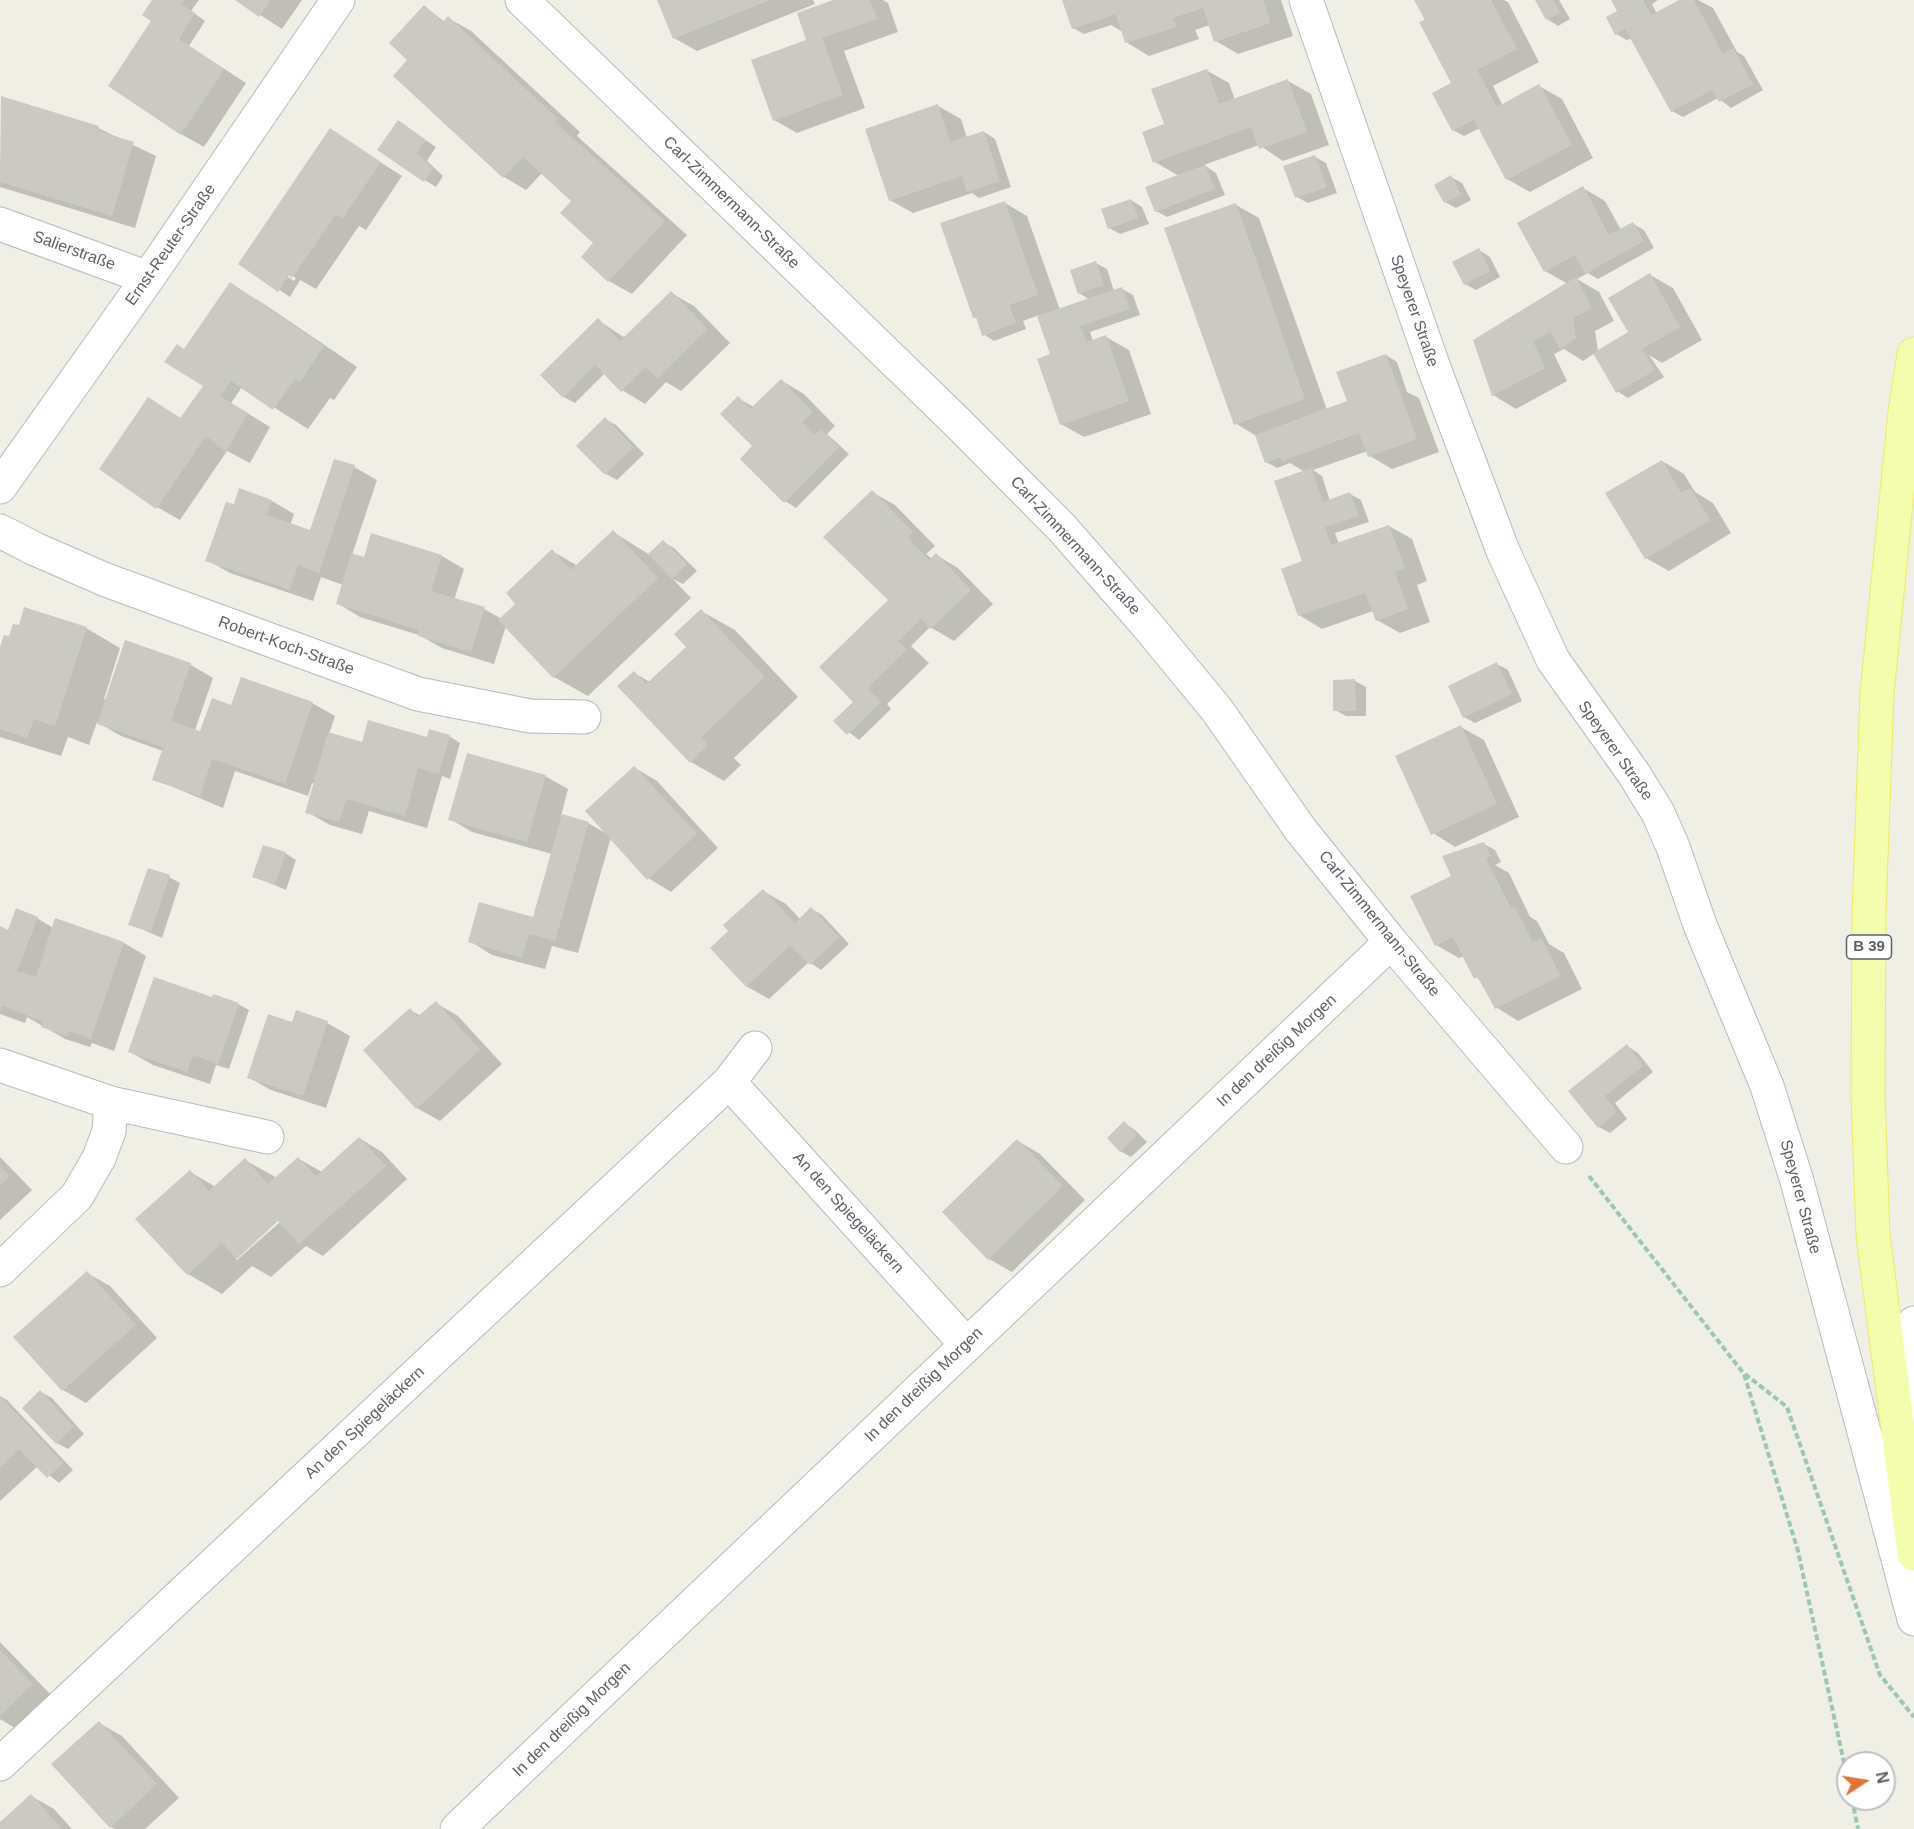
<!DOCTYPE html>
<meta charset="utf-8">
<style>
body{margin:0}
#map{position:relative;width:1914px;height:1829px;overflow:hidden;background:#efefe6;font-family:Helvetica,sans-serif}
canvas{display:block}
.north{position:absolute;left:1836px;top:1751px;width:60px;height:60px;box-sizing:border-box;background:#fff;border:2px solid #bebfc2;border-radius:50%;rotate:78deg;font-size:16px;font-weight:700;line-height:24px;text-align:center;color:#5d5f66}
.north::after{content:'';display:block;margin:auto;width:21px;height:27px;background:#e47237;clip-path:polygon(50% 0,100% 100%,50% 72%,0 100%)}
</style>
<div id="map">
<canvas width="1914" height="1829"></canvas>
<div class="north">N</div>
</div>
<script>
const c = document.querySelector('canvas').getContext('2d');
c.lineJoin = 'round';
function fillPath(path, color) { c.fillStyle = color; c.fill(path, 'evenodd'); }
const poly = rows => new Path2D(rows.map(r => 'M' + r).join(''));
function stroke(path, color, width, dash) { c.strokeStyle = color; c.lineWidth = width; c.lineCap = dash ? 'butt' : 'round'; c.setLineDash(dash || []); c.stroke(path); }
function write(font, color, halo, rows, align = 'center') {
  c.font = font + ' Helvetica,sans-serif'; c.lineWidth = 4.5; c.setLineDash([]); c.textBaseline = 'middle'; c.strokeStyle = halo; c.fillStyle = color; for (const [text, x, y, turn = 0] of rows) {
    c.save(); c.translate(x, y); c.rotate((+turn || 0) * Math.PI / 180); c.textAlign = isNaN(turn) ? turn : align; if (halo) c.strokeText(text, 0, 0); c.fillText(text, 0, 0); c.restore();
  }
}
fillPath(poly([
 [154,0,199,0,191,11,205,21,189,46,246,83,204,147,181,134,153,20],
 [237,0,302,0,282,29],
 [659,0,813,0,815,4,697,51,674,38],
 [837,0,883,0,888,3,898,32,844,51,865,108,797,133,774,120,808,41],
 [1064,0,1281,0,1293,36,1238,54,1216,41,1210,25,1195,30,1199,39,1149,56,1126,42,1123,32,1111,25,1084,34,1073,28],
 [1416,0,1504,0,1508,2,1539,62,1493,86,1503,106,1539,86,1562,99,1593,158,1530,192,1507,179,1480,128,1464,136,1453,130,1453,84],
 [1536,0,1559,0,1570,19,1558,26,1547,19],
 [1613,0,1658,0,1652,4,1657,14,1682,0,1698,0,1713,8,1737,52,1744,56,1763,90,1731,108,1718,98,1683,117,1672,111,1632,38,1627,40,1616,34,1619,12],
 [424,6,445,22,448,18,471,31,580,132,577,136,687,235,632,294,609,281,583,257,595,243,573,201,542,173,526,190,504,177,409,60],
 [1206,70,1229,83,1235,100,1288,81,1311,94,1329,145,1283,161,1259,145,1204,165,1216,173,1225,195,1167,217,1156,211,1179,176,1155,162,1166,125],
 [2,98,98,128,156,156,135,228,0,187],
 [938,106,961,119,967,138,984,132,995,139,1011,187,979,198,972,193,913,213,890,200],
 [409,129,436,147,427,161,443,176,436,187,425,180],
 [330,130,402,176,366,230,359,226,316,289,300,280,290,297,240,264],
 [260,254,296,278,294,281,258,256],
 [1315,157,1326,163,1337,193,1308,203,1297,197],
 [1451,177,1462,183,1471,200,1456,208,1445,202],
 [1583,188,1605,201,1621,230,1633,224,1644,230,1654,248,1598,279,1588,273,1577,279,1599,292,1614,321,1595,331,1598,351,1630,333,1650,275,1673,288,1702,340,1662,363,1649,355,1664,377,1628,398,1617,391,1595,353,1583,361,1564,349,1554,354,1567,381,1516,409,1493,395,1474,341,1568,284,1545,271],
 [1131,200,1142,207,1149,224,1120,234,1109,228],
 [1005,203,1027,216,1060,310,1090,300,1079,293,1096,263,1107,269,1114,291,1122,289,1133,295,1140,315,1090,332,1093,341,1106,337,1129,350,1151,414,1084,437,1061,424,1054,355,1039,315,1023,321,1026,329,994,341,983,334,978,319,974,317],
 [1236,205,1259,218,1327,410,1349,402,1386,355,1397,362,1407,392,1419,398,1439,452,1392,469,1370,456,1368,451,1313,470,1322,476,1330,501,1350,494,1361,500,1369,522,1335,533,1339,544,1389,526,1412,539,1427,581,1417,585,1430,622,1400,633,1377,620,1373,611,1322,629,1299,615,1304,562,1305,472,1290,463,1277,468,1266,462,1258,437,1235,423],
 [1479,250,1490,257,1500,277,1476,290,1465,284],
 [230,284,264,304,357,367,334,400,330,398,308,429,242,387,231,403,270,427,250,463,227,451,180,520,157,507,149,399,182,419,205,385,185,351],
 [671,293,694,306,730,343,681,391,666,382,645,404,622,390,605,373,575,403,564,397,598,320,625,338],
 [782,381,804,394,835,426,827,434,849,454,796,508,785,501,738,398,754,407],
 [605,419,616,425,644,454,617,480,606,474,578,446],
 [1662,461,1684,474,1695,492,1713,503,1731,533,1669,571,1646,558],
 [354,467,377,480,352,555,365,559,372,535,442,556,464,569,454,600,484,609,502,619,518,604,552,551,578,566,613,532,650,555,663,542,674,548,697,571,683,584,673,579,691,598,588,696,554,677,506,626,494,664,442,648,419,635,360,617,337,603,343,585,321,577,313,601,230,573,207,560,235,506,272,501,294,514,290,525,311,532],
 [872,492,895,505,935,546,926,554,932,559,936,555,958,568,993,604,954,641,930,627,911,646,929,663,887,704,891,709,859,740,835,721,855,702,890,600,825,537],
 [701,611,735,630,798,697,734,758,741,765,724,781,691,762,634,673,650,682,688,647],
 [86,628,120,648,104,699,106,700,126,642,191,665,213,678,195,730,200,732,232,707,312,703,335,716,329,734,363,744,449,736,460,743,450,779,442,776,427,828,369,811,362,834,330,825,307,812,315,784,312,783,308,796,235,771,223,808,154,779,163,751,121,736,97,722,89,745,68,737,61,756,0,737,0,652],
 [1497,664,1508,670,1522,701,1475,723,1464,717],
 [1355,681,1366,687,1366,716,1346,716,1335,710],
 [1461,727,1484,740,1519,817,1455,847,1433,833],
 [635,768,657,781,718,848,671,892,648,878,611,837,578,953,552,946,545,969,492,955,470,941,535,919,552,854,472,832,450,819,545,776,568,789,561,816,588,823,607,834],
 [1484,844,1495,850,1501,862,1495,865,1509,873,1530,917,1537,921,1549,944,1564,953,1582,989,1518,1021,1496,1007,1464,956,1459,958,1436,945,1455,876],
 [285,853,296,860,286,890,254,876],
 [169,877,180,883,162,938,130,924],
 [763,891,786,904,800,919,812,909,822,915,849,944,821,970,809,962,769,999,746,986,730,931],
 [37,918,53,928,124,943,146,956,114,1051,92,1043,90,1047,65,1039,27,1017,25,1023,0,1014,0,928,9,932],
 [213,999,238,1004,249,1010,229,1069,216,1065,210,1084,153,1065,130,1052],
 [436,1003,458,1016,502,1064,440,1121,417,1108,410,1010,421,1016],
 [327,1023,350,1036,326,1108,271,1090,248,1077,293,1024],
 [1627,1046,1638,1053,1653,1072,1615,1103,1627,1119,1610,1133,1599,1127,1570,1091],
 [1124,1123,1135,1130,1147,1142,1131,1157,1120,1151],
 [359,1138,382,1152,407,1179,323,1256,306,1246,271,1277,252,1266,222,1294,188,1274,190,1172,216,1187,245,1160,277,1178,299,1159,322,1172],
 [280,1217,280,1222,237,1260,235,1258],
 [1018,1141,1040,1154,1085,1200,1012,1272,989,1259],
 [0,1157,32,1190,0,1220],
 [87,1273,110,1286,157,1338,86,1403,63,1390,15,1337],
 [41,1392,52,1398,84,1434,68,1449,57,1443],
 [0,1396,7,1400,73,1470,59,1483,38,1466,0,1501],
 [0,1642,54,1698,20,1731,0,1719],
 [99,1723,122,1736,179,1798,145,1829,115,1829,111,1827],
 [31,1796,54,1809,72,1829,0,1829,0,1824]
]), '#0003');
fillPath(poly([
 [152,0,184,0,181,4,195,13,179,39,224,69,181,135,108,86,151,21,142,15],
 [235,0,270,0,259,17],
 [657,0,770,0,673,39],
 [833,0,870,0,877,19,822,38,843,95,773,121,751,60,806,40,797,13],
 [1062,0,1263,0,1271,23,1214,42,1203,8,1173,18,1177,27,1125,43,1116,14,1072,29],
 [1414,0,1491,0,1517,49,1477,70,1497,107,1539,84,1572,145,1506,180,1474,120,1452,131,1432,93,1451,83,1419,22,1425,20],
 [1535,0,1553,0,1560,13,1546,20],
 [1611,0,1643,0,1651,15,1679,0,1694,0,1723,54,1733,48,1753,84,1719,102,1712,90,1671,112,1625,29,1615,35,1606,17,1617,11],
 [424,5,443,22,448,16,558,119,555,122,665,221,608,282,581,257,593,243,560,213,571,201,523,157,503,178,393,76,407,60,389,43],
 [1207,69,1219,104,1288,79,1307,132,1259,149,1251,127,1153,163,1142,132,1164,124,1151,89],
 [1,96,99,126,98,131,134,142,112,216,0,182],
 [938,104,950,142,984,131,1000,181,967,192,962,176,889,201,865,129],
 [398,120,426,140,417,153,433,169,424,182,377,150],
 [330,128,381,162,342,219,336,214,292,278,289,275,278,292,238,264],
 [1315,155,1327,187,1295,198,1283,166],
 [1205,165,1215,189,1155,212,1145,187],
 [1451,175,1461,194,1444,203,1434,185],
 [1583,186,1609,235,1633,222,1644,241,1585,274,1575,255,1544,272,1517,223],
 [1131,199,1138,218,1108,229,1101,209],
 [1005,201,1038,295,1009,305,1016,323,982,336,976,317,973,318,940,223],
 [1236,203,1305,399,1234,425,1164,228],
 [1479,248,1490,271,1464,285,1452,262],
 [1096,261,1104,285,1078,294,1070,270],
 [1650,273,1680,327,1642,349,1655,370,1616,393,1593,353,1628,332,1608,298],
 [1576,277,1592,308,1573,318,1576,338,1560,349,1550,332,1533,341,1545,368,1492,396,1473,340],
 [230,282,324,346,300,382,295,379,273,410,231,381,220,396,248,413,226,452,206,436,156,509,99,469,148,397,180,418,203,386,164,362,177,344,184,349],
 [1122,287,1130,309,1080,326,1086,342,1106,335,1129,401,1060,425,1037,359,1050,354,1037,316],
 [671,291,708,329,657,379,646,367,621,392,595,365,563,398,540,375,598,318,620,341],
 [1386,354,1417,439,1368,457,1359,433,1282,461,1281,457,1265,463,1255,435,1347,401,1336,372],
 [781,379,813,412,802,422,815,435,821,429,839,447,784,503,740,459,752,446,720,414,738,396,750,409],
 [605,417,634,447,605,475,576,446],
 [334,459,355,465,319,573,298,565,290,590,205,561,226,502,234,504,239,488,272,500,267,515,310,530],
 [1662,460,1681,493,1690,488,1710,520,1645,559,1605,493],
 [1311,468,1323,502,1350,492,1359,516,1325,527,1331,545,1389,525,1405,568,1395,572,1408,609,1376,621,1365,593,1298,616,1281,569,1302,561,1274,481],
 [872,490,913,532,908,538,929,560,936,553,971,590,931,629,921,619,898,641,907,650,867,688,881,702,847,735,833,721,853,702,819,667,888,600,823,537],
 [613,530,658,578,553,678,498,620,515,604,506,593,552,549,571,570],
 [371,533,442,555,431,591,485,607,471,652,418,636,419,630,336,604,351,553,364,557],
 [663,540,687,564,672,579,648,554],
 [24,607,87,627,55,726,34,719,27,738,0,729,0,647,4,635,9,636,13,624,19,625],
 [701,609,765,677,701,737,708,745,690,763,617,686,634,671,646,684,686,647,674,634],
 [125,640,191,663,171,721,200,731,212,698,231,705,241,677,313,702,285,784,212,759,200,796,152,780,163,747,97,724],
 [1497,662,1512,694,1463,718,1448,686],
 [1355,679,1356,711,1333,711,1333,680],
 [368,720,427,737,429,729,450,735,439,774,418,768,405,816,346,799,339,822,305,813,328,732,362,742],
 [1461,725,1497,804,1431,835,1395,756],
 [467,753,546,775,527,842,448,820],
 [634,766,697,834,647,880,585,811],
 [562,814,589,822,555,941,529,934,522,958,468,942,479,902,533,917],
 [1484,842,1491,856,1486,859,1511,908,1515,907,1533,942,1542,938,1560,976,1495,1009,1478,977,1474,979,1453,937,1435,946,1410,896,1451,876,1442,856],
 [263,845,286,852,275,885,252,877],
 [148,868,170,875,151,932,128,925],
 [763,889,795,923,811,907,839,937,810,965,790,945,746,987,710,948,728,931,723,925],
 [16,908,38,917,17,971,36,977,55,918,124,942,91,1039,69,1031,67,1036,41,1027,43,1022,4,1006,0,1011,0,926,8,930],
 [154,977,212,997,213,994,239,1003,218,1064,193,1055,187,1072,128,1052],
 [436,1001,480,1050,416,1109,363,1050,410,1008,417,1017],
 [296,1010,328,1021,303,1096,247,1078,268,1014,292,1022],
 [1627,1044,1643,1066,1605,1096,1617,1112,1598,1128,1568,1091],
 [1124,1121,1137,1135,1120,1152,1107,1138],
 [359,1137,386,1166,299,1244,278,1221,237,1259,222,1243,187,1275,135,1219,190,1170,209,1191,245,1158,268,1184,298,1157,316,1176],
 [1017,1139,1063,1186,988,1260,942,1212],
 [0,1166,10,1176,0,1186],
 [87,1271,136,1325,62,1391,13,1337],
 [40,1390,74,1427,56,1444,22,1408],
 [0,1396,63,1463,47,1478,19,1449,0,1467],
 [0,1650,33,1684,0,1716],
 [99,1721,157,1784,110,1828,51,1764],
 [31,1794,62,1829,0,1829,0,1822]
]), '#cacac2');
const minor = poly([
 [522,0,958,423,1062,528,1147,625,1217,710,1300,829,1391,942,1566,1147],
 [0,224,148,278],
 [0,487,148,278,338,0],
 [0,531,35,549,106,580,418,694,530,716,584,717],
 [0,1065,111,1103,267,1137],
 [729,1082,966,1344],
 [0,1270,77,1196,99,1158,109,1131,111,1103],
 [0,1764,729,1082,755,1048],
 [457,1829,1391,942]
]);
const secondary = poly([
 [1306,0,1434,368,1503,551,1553,660,1634,774,1658,813,1673,847,1700,925,1767,1086,1797,1181,1914,1619],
 [1910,1443,1914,1323]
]);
const primary = poly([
 [1914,354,1905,412,1877,694,1869,914,1868,1095,1873,1235,1914,1554]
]);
stroke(minor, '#b8b9bf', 35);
stroke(secondary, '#b9bac1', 35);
stroke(primary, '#edeb61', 35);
stroke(poly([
 [1589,1176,1744,1374,1798,1551,1848,1781],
 [1745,1374,1787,1407,1880,1675,1914,1717],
 [1852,1799,1858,1829]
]), '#9dc6b3', 4, [6, 3]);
stroke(minor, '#fff', 33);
stroke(secondary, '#fff', 33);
stroke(primary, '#f4fcae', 33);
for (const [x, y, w] of [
 [1869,947,45]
]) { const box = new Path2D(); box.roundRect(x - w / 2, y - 12, w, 24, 4.5); c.fillStyle = '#fff'; c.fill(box); stroke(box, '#5d5f66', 1.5); }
write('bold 15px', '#5d5f66', null, [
 ["B 39",1869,947]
]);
write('16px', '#5d5f66', '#fff', [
 ["Carl-Zimmermann-Straße",731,203,44],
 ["Ernst-Reuter-Straße",171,245,-55],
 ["Salierstraße",74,251,20],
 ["Speyerer Straße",1414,311,71],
 ["Carl-Zimmermann-Straße",1075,546,47],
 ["Robert-Koch-Straße",286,646,20],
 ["Speyerer Straße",1615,751,55],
 ["Carl-Zimmermann-Straße",1379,924,51],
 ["In den dreißig Morgen",1277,1051,-43],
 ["Speyerer Straße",1800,1197,75],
 ["An den Spiegeläckern",848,1213,48],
 ["In den dreißig Morgen",924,1385,-44],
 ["An den Spiegeläckern",365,1423,-43],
 ["In den dreißig Morgen",572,1720,-44]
]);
</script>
